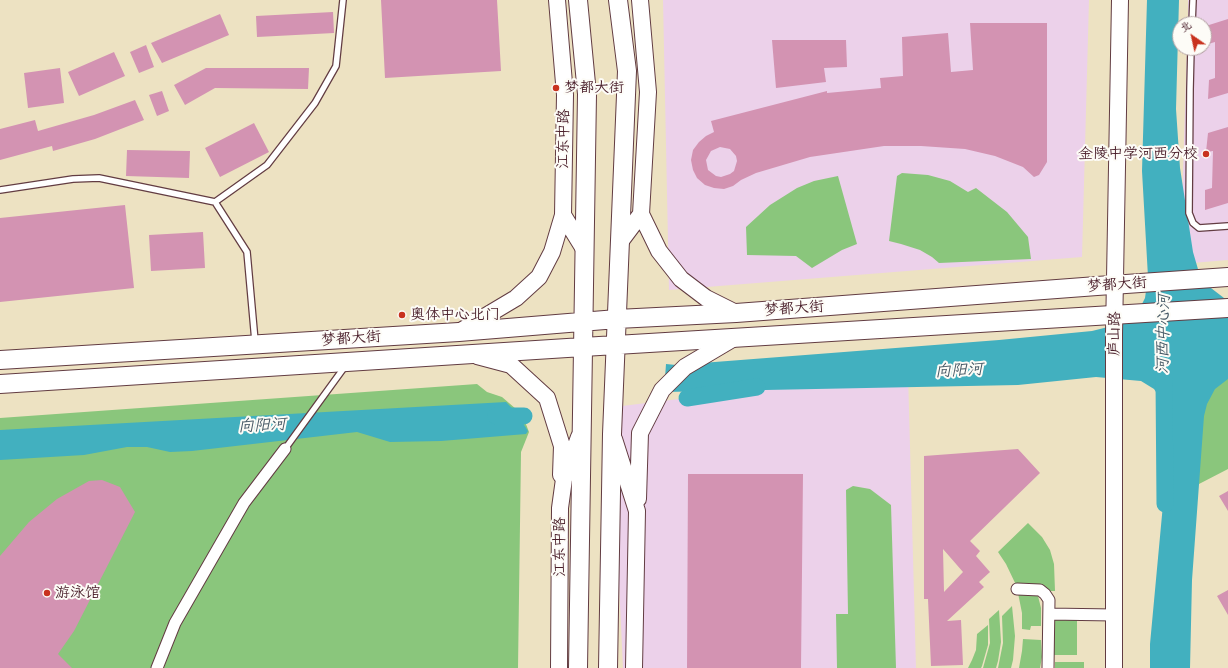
<!DOCTYPE html>
<meta charset="utf-8">
<style>
body{margin:0}
#map{position:relative;width:1228px;height:668px;overflow:hidden;background:#ede2c2;font-family:Itim,"LXGW WenKai TC",sans-serif}
canvas{display:block}
.north{position:absolute;left:1172px;top:16px;width:40px;height:40px;box-sizing:border-box;background:#fdfcf7;border:1px solid #b5a4a5;border-radius:50%;rotate:326deg;font-size:11px;font-weight:700;line-height:16px;text-align:center;color:#4a1f2b}
.north::after{content:'';display:block;margin:auto;width:14px;height:18px;background:#c8321e;clip-path:polygon(50% 0,100% 100%,50% 72%,0 100%)}
</style>
<div id="map">
<canvas width="1228" height="668"></canvas>
<div class="north">北</div>
</div>
<script>
const c = document.querySelector('canvas').getContext('2d');
c.lineJoin = 'round';
function fillPath(path, color) { c.fillStyle = color; c.fill(path, 'evenodd'); }
const poly = rows => new Path2D(rows.map(r => 'M' + r).join(''));
function stroke(path, color, width, dash) { c.strokeStyle = color; c.lineWidth = width; c.lineCap = dash ? 'butt' : 'round'; c.setLineDash(dash || []); c.stroke(path); }
function write(font, color, halo, rows, align = 'center') {
  c.font = font + ' Itim,"LXGW WenKai TC",sans-serif'; c.lineWidth = 4; c.setLineDash([]); c.textBaseline = 'middle'; c.strokeStyle = halo; c.fillStyle = color; for (const [text, x, y, turn = 0] of rows) {
    c.save(); c.translate(x, y); c.rotate((+turn || 0) * Math.PI / 180); c.textAlign = isNaN(turn) ? turn : align; if (halo) c.strokeText(text, 0, 0); c.fillText(text, 0, 0); c.restore();
  }
}
fillPath(poly([
 [663,0,1089,0,1082,257,669,290],
 [1188,0,1228,0,1228,260,1180,264,1187,48,1204,48,1204,24,1188,24],
 [908,373,916,668,623,668,612,434,614,407,687,398,802,380]
]), '#ecd1ea');
fillPath(poly([
 [902,173,928,175,950,181,968,192,976,188,1007,212,1028,237,1031,259,939,263,932,257,920,250,901,244,889,241,897,176],
 [838,176,857,244,842,250,812,268,796,256,747,255,746,227,770,205,797,188,814,181],
 [1228,365,1228,469,1199,484,1189,390],
 [477,384,487,392,502,397,516,409,524,419,529,432,521,452,518,668,0,668,0,418],
 [853,486,870,489,891,505,896,668,837,668,836,614,848,614,846,490],
 [1028,523,1042,537,1050,550,1054,564,1055,591,1046,591,1017,587,1006,564,998,552],
 [1018,593,1035,594,1038,596,1041,608,1041,626,1031,626,1030,630,1022,629,1022,613],
 [1012,606,1015,636,1013,660,1011,668,998,668,1003,643,1002,616],
 [999,610,1001,642,998,661,996,668,983,668,990,643,989,619],
 [1053,620,1077,620,1077,655,1054,655],
 [988,625,988,645,982,666,981,668,968,668,972,660,976,650,977,634],
 [1023,639,1041,640,1042,657,1040,668,1019,668,1022,651],
 [1055,662,1084,662,1084,668,1055,668]
]), '#8ac67c');
fillPath(poly([
 [1147,0,1179,0,1176,109,1180,168,1193,252,1200,276,1207,285,1224,298,1228,300,1228,379,1215,389,1207,404,1204,416,1192,580,1190,668,1150,668,1150,644,1170,429,1166,407,1154,389,1141,381,1096,377,1018,385,664,392,666,364,676,365,999,340,1092,331,1124,323,1136,316,1145,298,1148,277,1142,171],
 [506,402,512,408,521,420,528,431,526,434,441,441,390,442,357,432,192,451,170,452,147,447,127,447,84,455,0,460,0,430]
]), '#42b0bf');
stroke(poly([
 [1164,380,1165,504],
 [687,398,757,387],
 [496,416,524,416]
]), '#42b0bf', 17);
fillPath(poly([
 [381,0,497,0,501,71,385,78],
 [333,12,334,33,257,37,256,16],
 [220,14,229,35,162,63,151,43],
 [1228,19,1228,93,1208,99,1209,80,1215,78,1215,42,1208,44,1209,25],
 [970,23,1047,23,1047,162,1039,175,1034,177,1023,167,995,156,965,149,921,146,884,146,810,157,756,173,741,180,733,186,724,189,714,188,705,185,697,178,693,170,691,160,693,150,699,142,706,136,714,132,711,121,827,91,827,93,881,88,880,78,903,76,902,37,948,33,951,72,973,70],
 [720,147,730,149,736,156,737,161,734,171,730,174,721,177,716,176,708,170,706,160,711,151],
 [772,40,846,40,847,67,824,68,826,82,776,88],
 [146,45,154,67,139,73,130,52],
 [114,52,125,76,79,96,68,72],
 [60,68,64,103,28,108,24,73],
 [206,68,309,68,308,89,215,88,185,105,174,85],
 [162,91,169,111,157,116,149,95],
 [135,100,144,120,95,139,53,151,52,146,0,160,0,129,35,120,38,131,94,115],
 [254,123,269,152,220,177,205,148],
 [1228,127,1228,203,1205,210,1205,190,1212,188,1213,151,1206,152,1208,133],
 [127,150,190,151,189,178,126,176],
 [125,205,134,288,0,302,0,218],
 [203,232,205,268,151,271,149,235],
 [1018,449,1040,473,970,541,980,551,976,556,990,572,979,582,984,587,947,621,961,620,963,665,931,666,928,599,924,599,924,456],
 [943,549,963,572,944,592],
 [688,474,803,474,801,668,687,668],
 [102,480,120,487,135,512,74,631,58,654,72,668,0,668,0,556,29,522,57,499,89,481],
 [1228,491,1228,511,1219,496],
 [1228,590,1228,615,1217,596]
]), '#d393b2');
const lane = poly([
 [1192,24,1193,0],
 [1191,48,1190,89,1189,213,1193,223,1199,228,1228,226],
 [0,190,73,179,99,178,215,202,247,252,255,341],
 [215,202,267,165,315,103,336,66,343,0],
 [285,449,346,365]
]);
const street = poly([
 [1017,589,1040,590,1045,594,1049,600,1048,668],
 [1049,614,1114,615],
 [157,668,175,623,244,503,285,449]
]);
const secondary = poly([
 [557,0,565,95,563,215,584,249],
 [641,214,659,251,681,279,706,298,736,313],
 [620,242,641,214,648,92,640,0],
 [459,332,516,298,539,277,552,252,563,215],
 [477,356,511,365,547,398,562,446,561,475],
 [614,439,637,511,634,668],
 [638,499,640,433,662,390,685,367,734,338],
 [559,668,560,508,564,479,579,437],
 [1114,668,1114,334,1120,0]
]);
const primary = poly([
 [0,360,459,332,617,319,736,313,1097,286,1228,277],
 [0,384,583,347,1228,308],
 [578,668,587,94,578,0],
 [608,668,612,434,627,71,618,0]
]);
stroke(lane, '#623c42', 8);
stroke(street, '#623c42', 13);
stroke(secondary, '#623c42', 18);
stroke(primary, '#623c42', 20);
stroke(lane, '#fff', 5.5);
stroke(street, '#fff', 11);
stroke(secondary, '#fff', 16);
stroke(primary, '#fff', 18);
for (const [x, y, r, color] of [
 [556,88,4,"#c8321e"],
 [1206,154,4,"#c8321e"],
 [402,315,4,"#c8321e"],
 [47,593,4,"#c8321e"]
]) { const dot = new Path2D(); dot.arc(x, y, r, 0, 2 * Math.PI); c.fillStyle = color; c.fill(dot); stroke(dot, '#fdfcf7', 1.5); }
write('15px', '#4a1f2b', '#fdfcf7', [
 ["梦都大街",564,88],
 ["金陵中学河西分校",1198,154,"right"],
 ["奥体中心北门",410,315],
 ["游泳馆",55,593]
], 'left');
write('15px', '#4a1f2b', '#fdfcf7', [
 ["江东中路",564,139,-89],
 ["梦都大街",1117,285,-4],
 ["梦都大街",794,309,-4],
 ["庐山路",1115,334,-89],
 ["梦都大街",351,339,-4],
 ["江东中路",560,547,-90]
]);
write('italic 16px', '#475966', '#fdfcf7', [
 ["河西中心河",1164,334,-89],
 ["向阳河",959,371,-3],
 ["向阳河",262,426,-3]
]);
</script>
